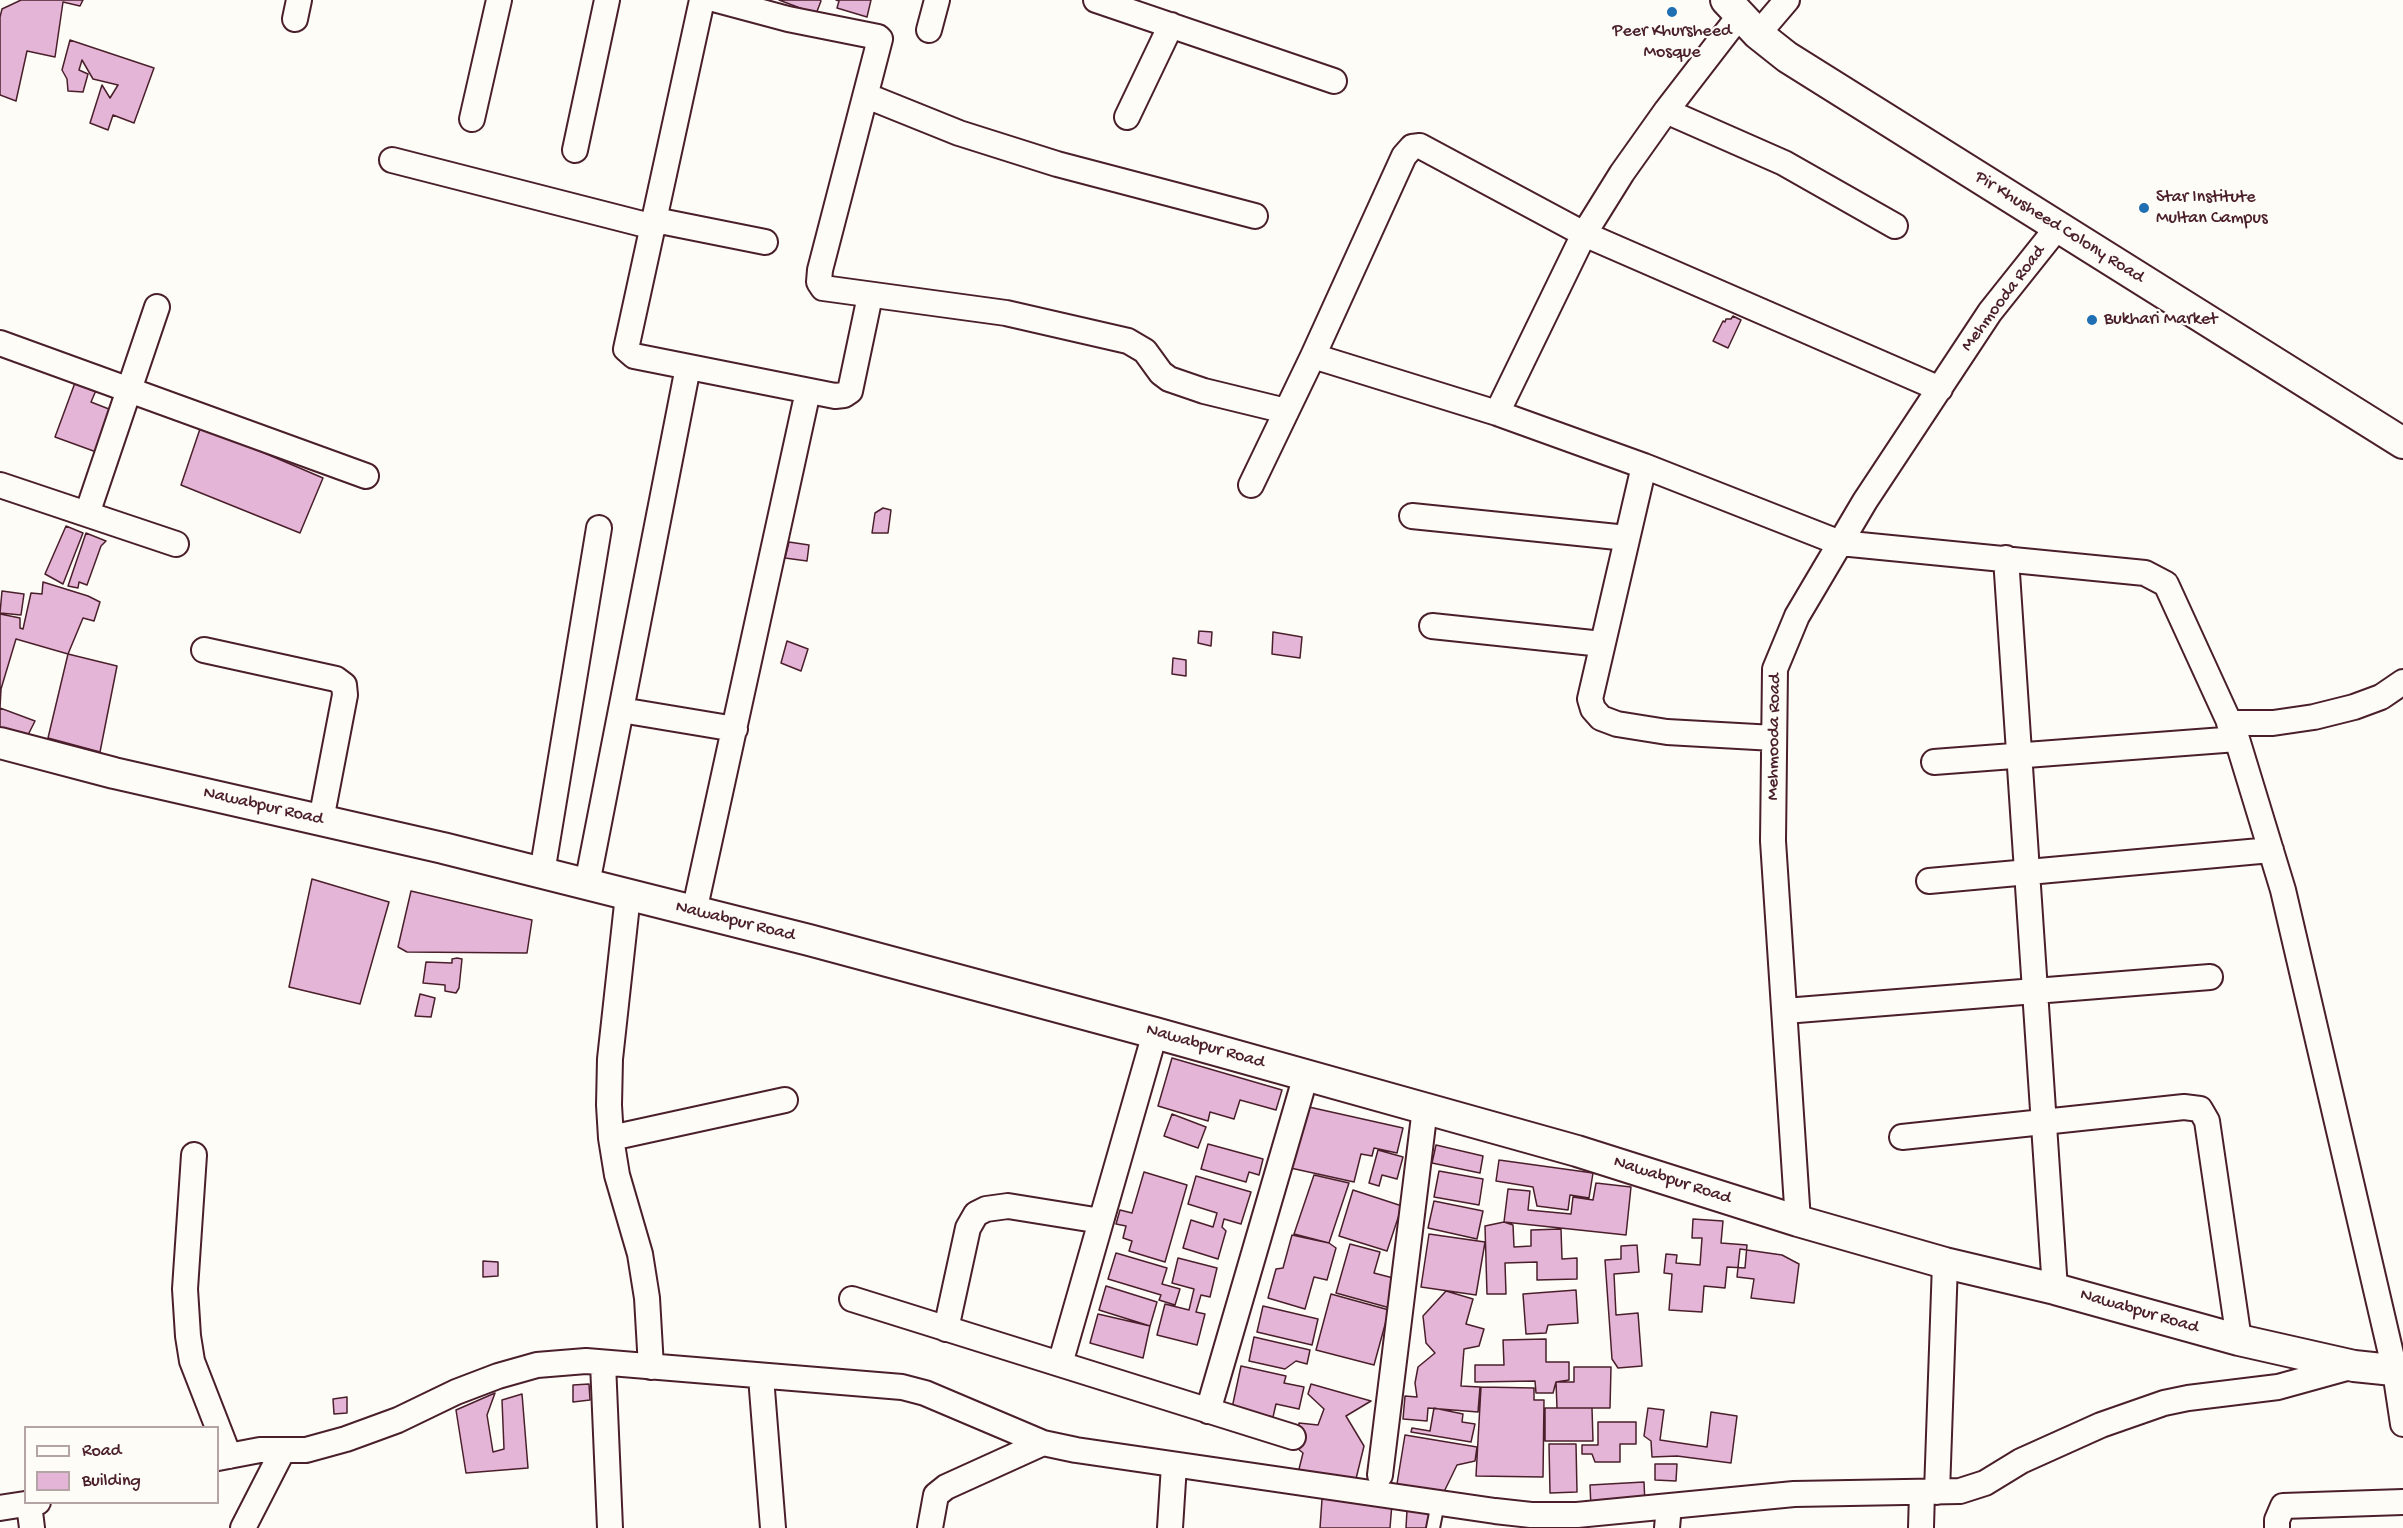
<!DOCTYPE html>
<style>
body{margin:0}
#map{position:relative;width:2403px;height:1528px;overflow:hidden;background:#fdfcf7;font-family:"Gochi Hand",sans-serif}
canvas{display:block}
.legend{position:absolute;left:24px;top:1426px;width:195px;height:78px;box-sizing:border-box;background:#fdfcf7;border:2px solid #b5a4a5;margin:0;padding:8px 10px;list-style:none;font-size:18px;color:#4a1f2b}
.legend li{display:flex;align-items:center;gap:12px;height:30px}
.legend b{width:30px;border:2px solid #b5a4a5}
</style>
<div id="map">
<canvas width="2403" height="1528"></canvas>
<ul class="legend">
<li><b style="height:8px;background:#fdfcf7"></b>Road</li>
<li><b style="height:16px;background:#e4b5d6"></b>Building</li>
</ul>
</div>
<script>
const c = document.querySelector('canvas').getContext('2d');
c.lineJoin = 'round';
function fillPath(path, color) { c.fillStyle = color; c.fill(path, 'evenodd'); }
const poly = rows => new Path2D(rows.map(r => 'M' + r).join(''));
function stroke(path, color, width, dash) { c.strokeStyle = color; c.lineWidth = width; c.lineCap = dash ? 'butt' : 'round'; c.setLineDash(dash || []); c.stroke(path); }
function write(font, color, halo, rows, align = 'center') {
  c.font = font + ' "Gochi Hand",sans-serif'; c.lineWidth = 4.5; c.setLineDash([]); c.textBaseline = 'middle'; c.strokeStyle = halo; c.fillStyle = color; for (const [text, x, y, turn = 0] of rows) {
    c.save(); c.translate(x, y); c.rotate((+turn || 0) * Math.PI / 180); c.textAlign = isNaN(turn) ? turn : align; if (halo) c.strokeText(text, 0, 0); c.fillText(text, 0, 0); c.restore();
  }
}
const building = poly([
 [21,0,83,0,80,6,63,2,55,57,27,51,16,101,0,95,0,17,2,9,21,0],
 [779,0,820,0,821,1,816,14,779,0],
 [836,0,871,0,867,17,837,8,839,1,836,0],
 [70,40,154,68,134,123,113,115,108,130,90,123,102,85,110,98,118,85,93,79,82,60,79,70,88,74,83,92,68,91,67,79,62,70,70,40],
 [1733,316,1741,320,1728,348,1713,341,1723,321,1725,322,1726,319,1731,319,1733,316],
 [76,380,97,388,91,402,114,411,99,453,55,437,76,380],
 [201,426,323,478,300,533,181,485,201,426],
 [883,508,891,510,888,533,872,533,875,513,883,508],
 [66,526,83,533,63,584,45,574,66,526],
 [86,533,106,541,101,546,87,585,79,582,78,588,68,586,86,533],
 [789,542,809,545,807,561,785,558,789,542],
 [43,582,88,596,100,602,94,621,83,618,68,654,16,639,1,689,0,708,35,721,28,735,0,730,0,614,20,618,20,628,23,629,31,593,42,594,43,582],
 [2,591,24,594,21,615,0,613,2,591],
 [1199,631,1212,632,1211,646,1198,643,1199,631],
 [1273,632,1302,637,1300,658,1272,654,1273,632],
 [787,641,808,649,801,671,781,663,787,641],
 [68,654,117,666,100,752,48,738,68,654],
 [1173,658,1186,660,1186,676,1172,674,1173,658],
 [312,879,389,902,360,1004,289,987,312,879],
 [411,891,532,920,527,953,407,952,398,947,411,891],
 [457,958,462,959,459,988,456,993,445,991,445,985,423,983,426,962,452,963,452,959,457,958],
 [420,994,435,998,431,1017,415,1016,420,994],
 [1172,1058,1282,1090,1276,1110,1240,1100,1234,1119,1210,1112,1208,1121,1158,1106,1172,1058],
 [1300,1105,1403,1128,1397,1153,1374,1148,1372,1156,1361,1154,1354,1182,1286,1167,1300,1105],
 [1172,1114,1206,1127,1198,1148,1164,1136,1172,1114],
 [1208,1144,1263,1159,1259,1175,1249,1172,1246,1182,1201,1169,1208,1144],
 [1436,1145,1483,1156,1480,1173,1432,1163,1436,1145],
 [1378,1150,1403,1157,1397,1179,1382,1175,1379,1186,1369,1183,1378,1150],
 [1499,1160,1593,1173,1589,1198,1570,1195,1568,1210,1537,1206,1533,1187,1496,1181,1499,1160],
 [1439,1171,1483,1179,1479,1205,1434,1197,1439,1171],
 [1144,1172,1187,1185,1165,1262,1129,1251,1132,1241,1123,1238,1126,1226,1116,1224,1120,1210,1132,1213,1144,1172],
 [1314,1175,1349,1183,1329,1243,1294,1234,1314,1175],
 [1196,1176,1251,1192,1241,1224,1224,1219,1222,1227,1226,1231,1218,1259,1183,1248,1191,1220,1213,1227,1217,1213,1188,1204,1196,1176],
 [1596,1183,1631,1187,1626,1235,1504,1222,1508,1189,1530,1191,1528,1210,1571,1214,1573,1197,1593,1200,1596,1183],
 [1353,1190,1402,1206,1387,1251,1339,1236,1353,1190],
 [1434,1201,1483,1211,1477,1239,1428,1228,1434,1201],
 [1693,1219,1723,1221,1721,1243,1747,1245,1745,1268,1727,1267,1725,1288,1704,1286,1702,1312,1669,1310,1672,1274,1664,1273,1666,1254,1677,1255,1676,1263,1700,1265,1702,1238,1692,1238,1693,1219],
 [1504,1222,1513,1225,1514,1247,1531,1246,1531,1230,1561,1229,1562,1259,1577,1258,1577,1279,1537,1280,1537,1262,1505,1263,1506,1294,1487,1294,1485,1226,1504,1222],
 [1429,1234,1485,1242,1476,1295,1421,1287,1429,1234],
 [1292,1235,1329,1243,1336,1248,1327,1280,1314,1277,1305,1309,1268,1298,1276,1269,1283,1268,1292,1235],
 [1350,1244,1380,1252,1374,1273,1397,1279,1390,1308,1336,1293,1350,1244],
 [1637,1245,1639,1272,1614,1274,1616,1315,1638,1313,1642,1366,1618,1368,1612,1359,1605,1260,1621,1259,1621,1246,1637,1245],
 [1740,1249,1782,1255,1799,1264,1794,1303,1751,1298,1754,1279,1737,1277,1740,1249],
 [1116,1253,1167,1268,1162,1284,1180,1289,1175,1305,1159,1300,1161,1295,1108,1279,1116,1253],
 [1178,1258,1217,1268,1210,1297,1201,1295,1196,1312,1205,1314,1197,1345,1157,1335,1165,1304,1189,1310,1194,1289,1172,1283,1178,1258],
 [483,1261,498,1262,498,1276,483,1277,483,1261],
 [1106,1286,1157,1302,1150,1326,1099,1310,1106,1286],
 [1576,1290,1578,1323,1548,1325,1546,1333,1526,1334,1523,1294,1576,1290],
 [1446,1291,1473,1299,1466,1324,1484,1329,1479,1346,1464,1349,1461,1386,1480,1387,1478,1412,1428,1408,1427,1421,1403,1419,1405,1396,1417,1397,1415,1383,1418,1367,1435,1353,1426,1343,1423,1316,1446,1291],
 [1331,1294,1389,1310,1374,1365,1316,1350,1331,1294],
 [1263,1306,1318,1319,1312,1345,1257,1332,1263,1306],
 [1098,1314,1150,1326,1143,1358,1090,1343,1098,1314],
 [1254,1337,1310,1350,1307,1364,1296,1361,1285,1369,1249,1361,1254,1337],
 [1546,1339,1546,1362,1569,1362,1569,1380,1556,1382,1553,1393,1536,1393,1535,1381,1475,1382,1475,1365,1504,1365,1503,1340,1546,1339],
 [1241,1366,1286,1376,1284,1383,1304,1387,1299,1409,1276,1404,1273,1417,1232,1408,1241,1366],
 [1574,1367,1611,1367,1610,1408,1557,1408,1556,1382,1574,1382,1574,1367],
 [589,1384,590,1400,573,1402,573,1385,589,1384],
 [1311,1384,1371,1401,1346,1416,1364,1446,1354,1487,1298,1473,1303,1453,1297,1448,1299,1423,1318,1425,1324,1409,1308,1394,1311,1384],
 [1481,1387,1534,1388,1534,1400,1544,1400,1543,1477,1476,1476,1481,1387],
 [495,1393,487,1415,493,1452,504,1449,502,1400,522,1394,528,1468,466,1473,456,1410,495,1393],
 [347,1397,347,1413,334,1414,333,1399,347,1397],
 [1434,1408,1463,1414,1462,1422,1475,1424,1471,1442,1411,1432,1412,1428,1430,1431,1434,1408],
 [1545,1408,1592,1408,1593,1441,1545,1441,1545,1408],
 [1648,1408,1664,1410,1660,1440,1707,1447,1711,1412,1737,1416,1731,1463,1677,1456,1652,1457,1651,1441,1644,1436,1648,1408],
 [1598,1422,1636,1422,1636,1444,1620,1444,1620,1462,1595,1462,1592,1454,1582,1454,1582,1445,1598,1445,1598,1422],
 [1405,1435,1477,1447,1475,1461,1457,1465,1441,1498,1396,1490,1405,1435],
 [1549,1444,1576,1444,1577,1492,1550,1493,1549,1444],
 [1655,1464,1677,1464,1676,1481,1655,1480,1655,1464],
 [1644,1482,1645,1505,1591,1508,1590,1485,1644,1482],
 [1323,1485,1393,1491,1390,1528,1320,1528,1323,1485],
 [1407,1510,1436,1513,1435,1528,1406,1528,1407,1510]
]);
fillPath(building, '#e4b5d6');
stroke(building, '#4a1f2b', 1.5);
const service = poly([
 [1431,1502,1436,1513,1433,1528]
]);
const minor = poly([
 [702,0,626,349,634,356,835,396,844,395,850,391,870,296],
 [717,0,788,19,878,37,880,39,820,270,819,282,823,288,1006,313,1128,341,1145,351,1161,373,1169,379,1204,391,1286,411],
 [1096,0,1334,81],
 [295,19,299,0],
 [929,30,937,0],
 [1758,34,1787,0],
 [867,96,959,133,1057,164,1255,216],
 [1666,111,1784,163,1895,226],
 [1127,117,1171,25],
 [472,119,499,0],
 [575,150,607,0],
 [392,160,654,227],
 [655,220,765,242],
 [0,343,366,476],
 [1313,356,1497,413,1644,466,1840,543,2145,573,2166,584,2237,739,2283,890,2395,1371,2403,1424],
 [1497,413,1584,234,1622,173,1666,111,1740,15],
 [1644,466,1590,699,1593,709,1601,718,1617,724,1667,732,1774,738],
 [0,485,176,544],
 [1251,485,1313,356,1404,156,1412,147,1420,146,1584,234,1940,389],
 [87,514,157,307],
 [1412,516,1627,538],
 [2006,558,2055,1289],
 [1432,626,1602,644],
 [204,650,336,679,344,685,345,695,321,820],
 [621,710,735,729],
 [2229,723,2273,723,2314,717,2354,707,2381,697,2403,682],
 [1934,762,2237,739],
 [542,873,599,528],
 [1929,881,2271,850],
 [587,884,688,367],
 [628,895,610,1059,609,1105,611,1138,617,1175,640,1254,647,1298,651,1367],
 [694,912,808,391],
 [1785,1011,2210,977],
 [1902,1137,2184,1107,2200,1109,2207,1121,2239,1340],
 [611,1138,785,1100],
 [194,1155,185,1289,188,1336,192,1361,229,1456],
 [1798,1221,1773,841,1775,669,1797,616,1865,501,1990,312,2057,228],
 [852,1299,1293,1437],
 [946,1329,968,1228,976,1214,986,1209,1008,1206,1101,1221],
 [603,1363,610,1528],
 [1060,1364,1155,1033],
 [761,1377,773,1528],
 [1208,1411,1306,1075],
 [218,1458,260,1450,306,1450,346,1439,398,1420,456,1392,498,1376,537,1365,586,1361,902,1387,925,1393,1043,1443,1076,1450,1495,1511,1531,1515,1577,1515,1794,1494,1960,1491,1985,1483,2021,1461,2101,1425,2164,1403,2188,1398,2278,1387,2354,1366],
 [1380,1475,1425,1108],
 [1937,1492,1945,1263],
 [29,1504,32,1528],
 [0,1508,38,1502],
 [243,1528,283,1450],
 [930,1528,936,1495,946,1487,1043,1443],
 [1170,1528,1174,1465],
 [1667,1528,1669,1506],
 [1921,1528,1922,1492],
 [2277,1528,2277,1520,2283,1506,2403,1502]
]);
const tertiary = poly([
 [1726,0,1758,34,1787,57,2403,443],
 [0,743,114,773,443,848,809,940,1155,1033,1577,1151,1798,1221,1945,1263,2055,1289,2239,1340,2354,1366,2403,1371]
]);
stroke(service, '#4a1f2b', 16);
stroke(minor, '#4a1f2b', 28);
stroke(tertiary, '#4a1f2b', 34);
stroke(service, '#fdfcf7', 12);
stroke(minor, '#fdfcf7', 24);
stroke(tertiary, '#fdfcf7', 30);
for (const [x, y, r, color] of [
 [1672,12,6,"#1f6fb2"],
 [2144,208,6,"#1f6fb2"],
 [2092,320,6,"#1f6fb2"]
]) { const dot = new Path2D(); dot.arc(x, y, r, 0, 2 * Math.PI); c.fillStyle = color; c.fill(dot); stroke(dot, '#fdfcf7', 2); }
write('18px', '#4a1f2b', '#fdfcf7', [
 ["Peer Khursheed",1672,32,"center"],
 ["Mosque",1672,53,"center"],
 ["Star Institute",2156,198],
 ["Multan Campus",2156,219],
 ["Bukhari Market",2104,320]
], 'left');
write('18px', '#4a1f2b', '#fdfcf7', [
 ["Pir Khusheed Colony Road",2059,228,32],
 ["Mehmooda Road",2004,299,-53],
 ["Mehmooda Road",1775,737,-89],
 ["Nawabpur Road",263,807,13],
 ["Nawabpur Road",735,922,14],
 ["Nawabpur Road",1205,1047,16],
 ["Nawabpur Road",1672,1181,18],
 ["Nawabpur Road",2139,1312,16]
]);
</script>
